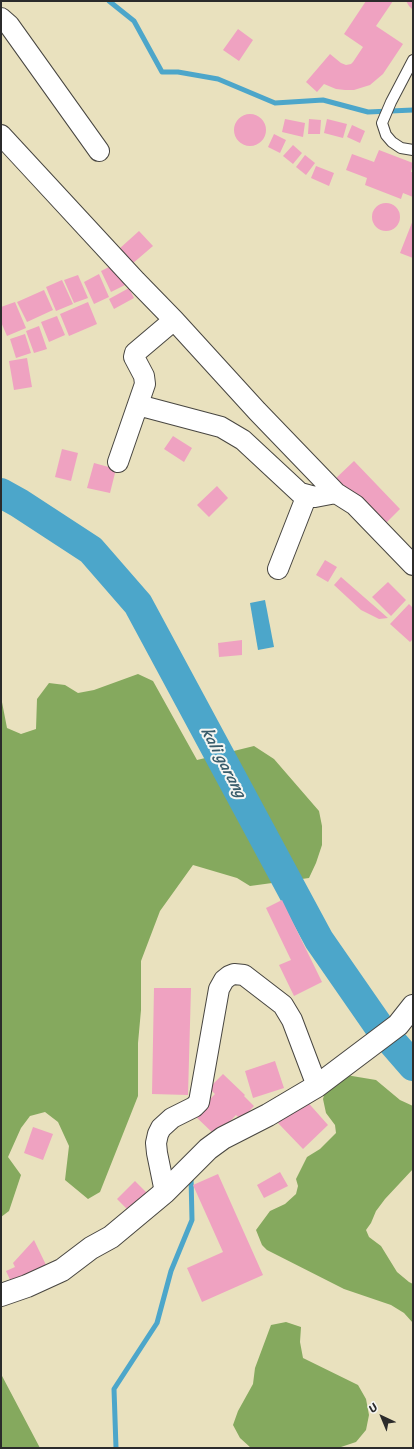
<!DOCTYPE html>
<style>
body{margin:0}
#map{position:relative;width:414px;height:1449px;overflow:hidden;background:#e9e1be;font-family:Sriracha,sans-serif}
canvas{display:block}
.frame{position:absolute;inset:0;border:2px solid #2b2b2b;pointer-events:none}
.north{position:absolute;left:362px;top:1397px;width:40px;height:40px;-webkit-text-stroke:3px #f6f6f2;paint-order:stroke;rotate:316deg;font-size:11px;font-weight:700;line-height:16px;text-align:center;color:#2b2b2b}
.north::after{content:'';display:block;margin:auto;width:14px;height:18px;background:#2b2b2b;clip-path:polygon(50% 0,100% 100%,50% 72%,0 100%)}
</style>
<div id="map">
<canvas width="414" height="1449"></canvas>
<div class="frame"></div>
<div class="north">U</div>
</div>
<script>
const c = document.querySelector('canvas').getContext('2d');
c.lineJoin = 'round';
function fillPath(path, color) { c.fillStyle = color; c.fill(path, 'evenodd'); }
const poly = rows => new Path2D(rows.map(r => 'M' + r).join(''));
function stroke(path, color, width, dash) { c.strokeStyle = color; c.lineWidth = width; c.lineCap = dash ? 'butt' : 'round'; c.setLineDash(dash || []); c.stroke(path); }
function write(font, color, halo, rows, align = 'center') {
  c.font = font + ' Sriracha,sans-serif'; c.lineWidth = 4; c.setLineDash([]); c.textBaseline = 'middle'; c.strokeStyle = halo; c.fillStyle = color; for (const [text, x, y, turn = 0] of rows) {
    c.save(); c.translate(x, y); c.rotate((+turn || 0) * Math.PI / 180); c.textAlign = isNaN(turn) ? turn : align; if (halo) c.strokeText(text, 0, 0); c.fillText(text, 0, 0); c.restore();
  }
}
fillPath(poly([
 [138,674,153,681,197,760,254,746,274,759,319,811,322,826,322,845,316,863,309,878,250,886,237,878,193,865,160,911,141,961,141,1010,138,1043,138,1096,100,1192,88,1199,65,1180,69,1146,58,1122,45,1112,30,1116,21,1128,8,1157,21,1175,9,1211,1,1217,1,697,7,728,21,734,36,729,37,699,49,683,65,685,78,693,94,690],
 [346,1075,376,1080,400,1100,413,1106,413,1169,385,1199,376,1211,371,1223,366,1230,369,1237,381,1246,397,1272,409,1282,413,1284,413,1323,404,1313,391,1305,344,1289,267,1250,262,1245,256,1230,270,1211,285,1204,296,1194,298,1186,296,1179,307,1157,320,1149,336,1133,335,1125,326,1113,323,1099,325,1092],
 [286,1322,301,1327,300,1342,303,1358,358,1385,366,1399,369,1415,366,1430,356,1442,338,1448,251,1448,240,1438,233,1425,238,1411,253,1384,255,1368,271,1325],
 [1,1374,40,1448,1,1448]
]), '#85a95e');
fillPath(poly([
 [265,600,274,647,258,650,250,603]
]), '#4ca6ca');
stroke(poly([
 [109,1,134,21,162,72,178,72,218,79,275,103,323,100,368,112,413,110],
 [116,1448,114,1389,157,1323,171,1271,192,1220,191,1176]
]), '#4ca6ca', 5);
stroke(poly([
 [1,493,19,503,91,550,138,604,319,940,380,1028,413,1066]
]), '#4ca6ca', 30);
fillPath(poly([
 [366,1,393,1,376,26,403,44,383,74,370,85,354,90,345,90,336,89,324,84,317,92,306,82,330,54,341,63,346,65,351,64,353,62,363,47,344,34],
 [406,1,413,1,413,10,409,6],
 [238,29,253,40,239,61,223,50],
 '234 130a16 16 0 1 1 32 0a16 16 0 1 1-32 0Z',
 [285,119,305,123,303,137,282,132],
 [309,119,321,120,320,134,308,134],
 [327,119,347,124,343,138,324,133],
 [352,125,365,131,360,143,347,137],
 [274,134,286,140,280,153,268,147],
 [293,145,302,153,293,164,283,156],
 [379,150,413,163,411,172,413,172,413,197,403,193,401,199,365,185,367,178,346,170,352,154,374,162],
 [305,155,315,163,306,175,296,167],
 [316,166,334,173,329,186,311,178],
 '372 217a14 14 0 1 1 28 0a14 14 0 1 1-28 0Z',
 [413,220,413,258,400,253],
 [139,231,153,246,132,264,119,249],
 [117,263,127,284,111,292,101,271],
 [99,274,109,297,94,304,84,282],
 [78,275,88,298,74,303,64,280],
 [62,280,73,304,56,311,46,287],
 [129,288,134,298,114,309,109,299],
 [44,290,53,310,27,322,17,302],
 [15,302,26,328,7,336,1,322,1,307],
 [88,302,97,324,69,336,60,314],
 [57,316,65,335,49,342,41,322],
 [39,326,47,349,34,353,26,331],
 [25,334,31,353,16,358,10,339],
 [27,358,32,387,14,390,9,361],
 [173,436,192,448,184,462,164,449],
 [62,449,78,453,71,481,55,477],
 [354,461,400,509,380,529,334,480],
 [94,463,116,469,110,493,87,488],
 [217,486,228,498,209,517,197,505],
 [325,560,337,567,328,582,316,575],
 [341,577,388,618,379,619,361,610,334,585],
 [388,582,406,600,391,616,372,597],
 [409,604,413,608,413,639,410,642,390,624],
 [242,640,242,655,219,657,218,643],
 [282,900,322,982,294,996,279,965,291,960,266,908],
 [154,988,191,988,188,1095,152,1094],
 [275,1061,284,1088,253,1098,245,1071],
 [223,1074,245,1095,244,1096,254,1106,241,1120,236,1115,216,1136,194,1115,215,1094,209,1088],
 [304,1098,328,1125,303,1149,278,1123],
 [33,1127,53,1134,43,1160,24,1153],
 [280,1172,288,1186,264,1198,257,1185],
 [218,1174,263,1275,202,1302,187,1268,223,1252,193,1185],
 [135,1181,149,1195,130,1212,117,1199],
 [34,1240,47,1267,12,1284,6,1271,15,1267,13,1263]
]), '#efa2c1');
const service = poly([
 [413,60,391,102,382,123,386,135,392,142,401,148,413,150]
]);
const minor = poly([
 [1,18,9,25,99,151],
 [1,135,136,281,174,320,257,411,336,493,355,505,413,565],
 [138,405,221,427,243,440,300,493,315,497,336,493],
 [118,462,145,384,144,376,134,357,135,353,174,320],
 [278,569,307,495],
 [165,1192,157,1153,156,1143,158,1134,161,1128,172,1118,194,1107,199,1102,219,989,224,980,229,976,234,974,244,975,283,1005,292,1020,317,1086]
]);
const tertiary = poly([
 [1,1295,27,1286,62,1270,91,1248,111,1237,165,1192,208,1149,223,1138,268,1115,317,1086,398,1025,413,1006]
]);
stroke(service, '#484641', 12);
stroke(minor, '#484641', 22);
stroke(tertiary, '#484641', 24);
stroke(service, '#fff', 10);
stroke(minor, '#fff', 20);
stroke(tertiary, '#fff', 22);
write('italic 16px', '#385c6b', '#f6f6f2', [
 ["kali garang",223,763,62]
]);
</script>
